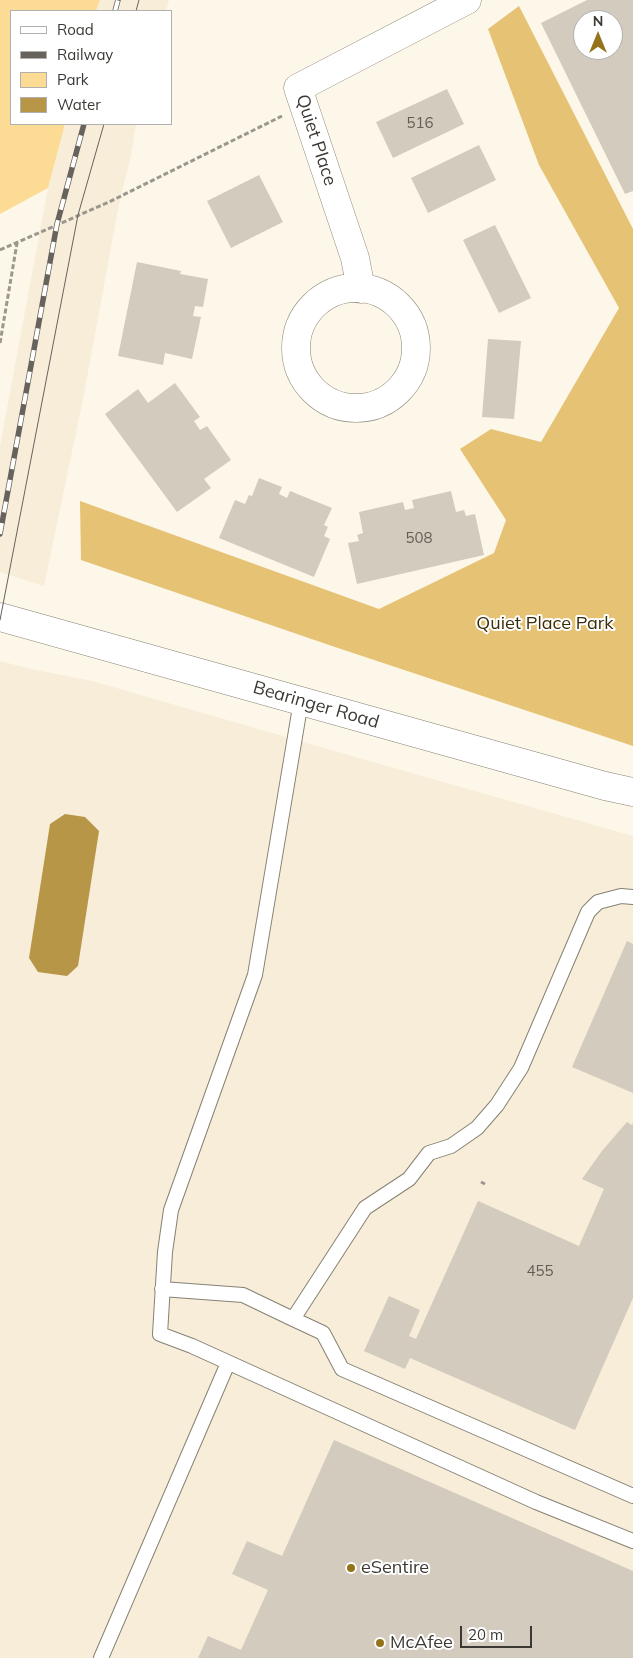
<!DOCTYPE html>
<style>
body{margin:0}
#map{position:relative;width:633px;height:1658px;overflow:hidden;background:#fdf7e9;font-family:Mulish,sans-serif}
canvas{display:block}
.legend{position:absolute;left:10px;top:10px;width:162px;height:115px;box-sizing:border-box;background:#fff;border:1px solid #b1b0ae;margin:0;padding:6px 9px;list-style:none;font-size:15px;color:#3c3934}
.legend li{display:flex;align-items:center;gap:10px;height:25px}
.legend b{width:25px;border:1px solid #b1b0ae}
.north{position:absolute;left:573px;top:10px;width:50px;height:50px;box-sizing:border-box;background:#fff;border:1px solid #b1b0ae;border-radius:50%;rotate:0deg;font-size:14px;font-weight:700;line-height:20px;text-align:center;color:#3c3934}
.north::after{content:'';display:block;margin:auto;width:18px;height:22px;background:#94731b;clip-path:polygon(50% 0,100% 100%,50% 72%,0 100%)}
.scale{position:absolute;left:460px;top:1626px;width:72px;height:22px;box-sizing:border-box;border:2px solid #3c3934;border-top:0;padding-left:6px;font-size:15px;line-height:18px;white-space:nowrap;color:#3c3934;-webkit-text-stroke:4px #fff;paint-order:stroke}
</style>
<div id="map">
<canvas width="633" height="1658"></canvas>
<ul class="legend">
<li><b style="height:6px;background:#fff"></b>Road</li>
<li><b style="height:6px;background:#67635c"></b>Railway</li>
<li><b style="height:14px;background:#fcdb94"></b>Park</li>
<li><b style="height:14px;background:#b89648"></b>Water</li>
</ul>
<div class="north">N</div>
<div class="scale">20 m</div>
</div>
<script>
const c = document.querySelector('canvas').getContext('2d');
c.lineJoin = 'round';
function fillPath(path, color) { c.fillStyle = color; c.fill(path, 'evenodd'); }
const poly = rows => new Path2D(rows.map(r => 'M' + r).join(''));
function stroke(path, color, width, dash) { c.strokeStyle = color; c.lineWidth = width; c.lineCap = dash ? 'butt' : 'round'; c.setLineDash(dash || []); c.stroke(path); }
function write(font, color, halo, rows, align = 'center') {
  c.font = font + ' Mulish,sans-serif'; c.lineWidth = 4; c.setLineDash([]); c.textBaseline = 'middle'; c.strokeStyle = halo; c.fillStyle = color; for (const [text, x, y, turn = 0] of rows) {
    c.save(); c.translate(x, y); c.rotate((+turn || 0) * Math.PI / 180); c.textAlign = isNaN(turn) ? turn : align; if (halo) c.strokeText(text, 0, 0); c.fillText(text, 0, 0); c.restore();
  }
}
fillPath(poly([
 [100,0,169,0,166,11,96,11],
 [65,124,136,124,131,155,119,204,83,399,44,586,0,572,0,446,48,188],
 [0,661,31,669,92,681,345,754,633,836,633,1658,0,1658]
]), '#f7edd8');
fillPath(poly([
 [0,0,100,0,96,11,11,11,11,124,65,124,48,188,0,214]
]), '#fcdb94');
fillPath(poly([
 [519,6,633,229,633,746,332,646,81,560,80,501,379,609,494,553,506,520,460,449,491,429,541,442,619,308,539,165,488,29]
]), '#e5c274');
fillPath(poly([
 [65,814,85,817,99,831,78,966,67,976,38,972,29,958,50,824]
]), '#b89648');
fillPath(poly([
 [587,0,633,0,633,191,625,194,541,23],
 [583,20,613,20,613,50,583,50],
 [447,89,464,124,393,158,376,122],
 [479,145,496,180,428,213,411,178],
 [259,175,283,222,231,248,207,201],
 [495,225,531,298,499,313,463,240],
 [137,262,181,271,180,274,208,279,203,307,195,306,193,316,201,317,192,359,165,353,163,365,118,356],
 [488,339,521,341,514,419,482,417],
 [175,383,200,417,194,421,200,430,207,426,231,460,204,479,211,488,177,512,105,414,138,389,148,403],
 [259,478,282,487,279,494,287,498,290,491,332,508,324,525,328,527,324,536,330,539,314,577,219,538,235,500,245,504,249,495,252,496],
 [451,491,456,512,464,510,466,516,475,514,484,555,357,584,348,543,359,541,357,535,363,533,359,512,403,502,405,510,414,508,412,500],
 [627,941,633,944,633,1093,572,1067],
 [627,1122,632,1125,633,1122,633,1298,575,1430,410,1358,405,1369,364,1351,389,1296,420,1310,409,1336,416,1339,478,1201,579,1246,604,1189,582,1179,602,1151],
 [334,1440,633,1571,633,1658,198,1658,208,1636,241,1650,268,1590,232,1574,247,1541,282,1556]
]), '#d2cbbe');
const lane = poly([
 [301,701,255,975,171,1210,165,1252,160,1334,192,1346,536,1502,633,1541],
 [633,897,621,896,598,902,588,912,521,1068,497,1105,477,1128,451,1146,429,1153,409,1179,365,1208,293,1319,323,1333,342,1369,633,1496],
 [162,1289,243,1295,293,1319],
 [101,1658,228,1363]
]);
const street = poly([
 '296 348a60 60 0 1 1 120 0a60 60 0 1 1-120 0Z',
 [361,289,355,258,298,88,467,0]
]);
const secondary = poly([
 [0,617,605,786,633,792]
]);
stroke(lane, '#868174', 16);
stroke(street, '#868174', 29);
stroke(secondary, '#868174', 29);
stroke(poly([
 [0,250,109,202,282,116],
 [0,343,17,243],
 [481,1182,485,1184]
]), '#9b978e', 3, [5, 2.5]);
stroke(lane, '#fff', 14);
stroke(street, '#fff', 28);
stroke(secondary, '#fff', 28);
stroke(poly([
 [136,11,139,0],
 [0,620,78,215,104,124]
]), '#67635c', 1);
const rail = poly([
 [115,11,118,0],
 [0,534,57,224,84,124]
]);
stroke(rail, '#67635c', 5.5);
stroke(rail, '#fff', 4, [11]);
for (const [x, y, r, color] of [
 [351,1568,5,"#94731b"],
 [380,1643,5,"#94731b"]
]) { const dot = new Path2D(); dot.arc(x, y, r, 0, 2 * Math.PI); c.fillStyle = color; c.fill(dot); stroke(dot, '#fff', 2); }
write('15px', '#625e56', null, [
 ["516",420,123],
 ["508",419,538],
 ["455",540,1271]
]);
write('18px', '#3c3934', '#fff', [
 ["Quiet Place",316,140,72],
 ["Bearinger Road",316,705,16]
]);
write('18px', '#3a2c08', '#fff', [
 ["Quiet Place Park",545,624]
]);
write('18px', '#3c3934', '#fff', [
 ["eSentire",361,1568],
 ["McAfee",390,1643]
], 'left');
</script>
